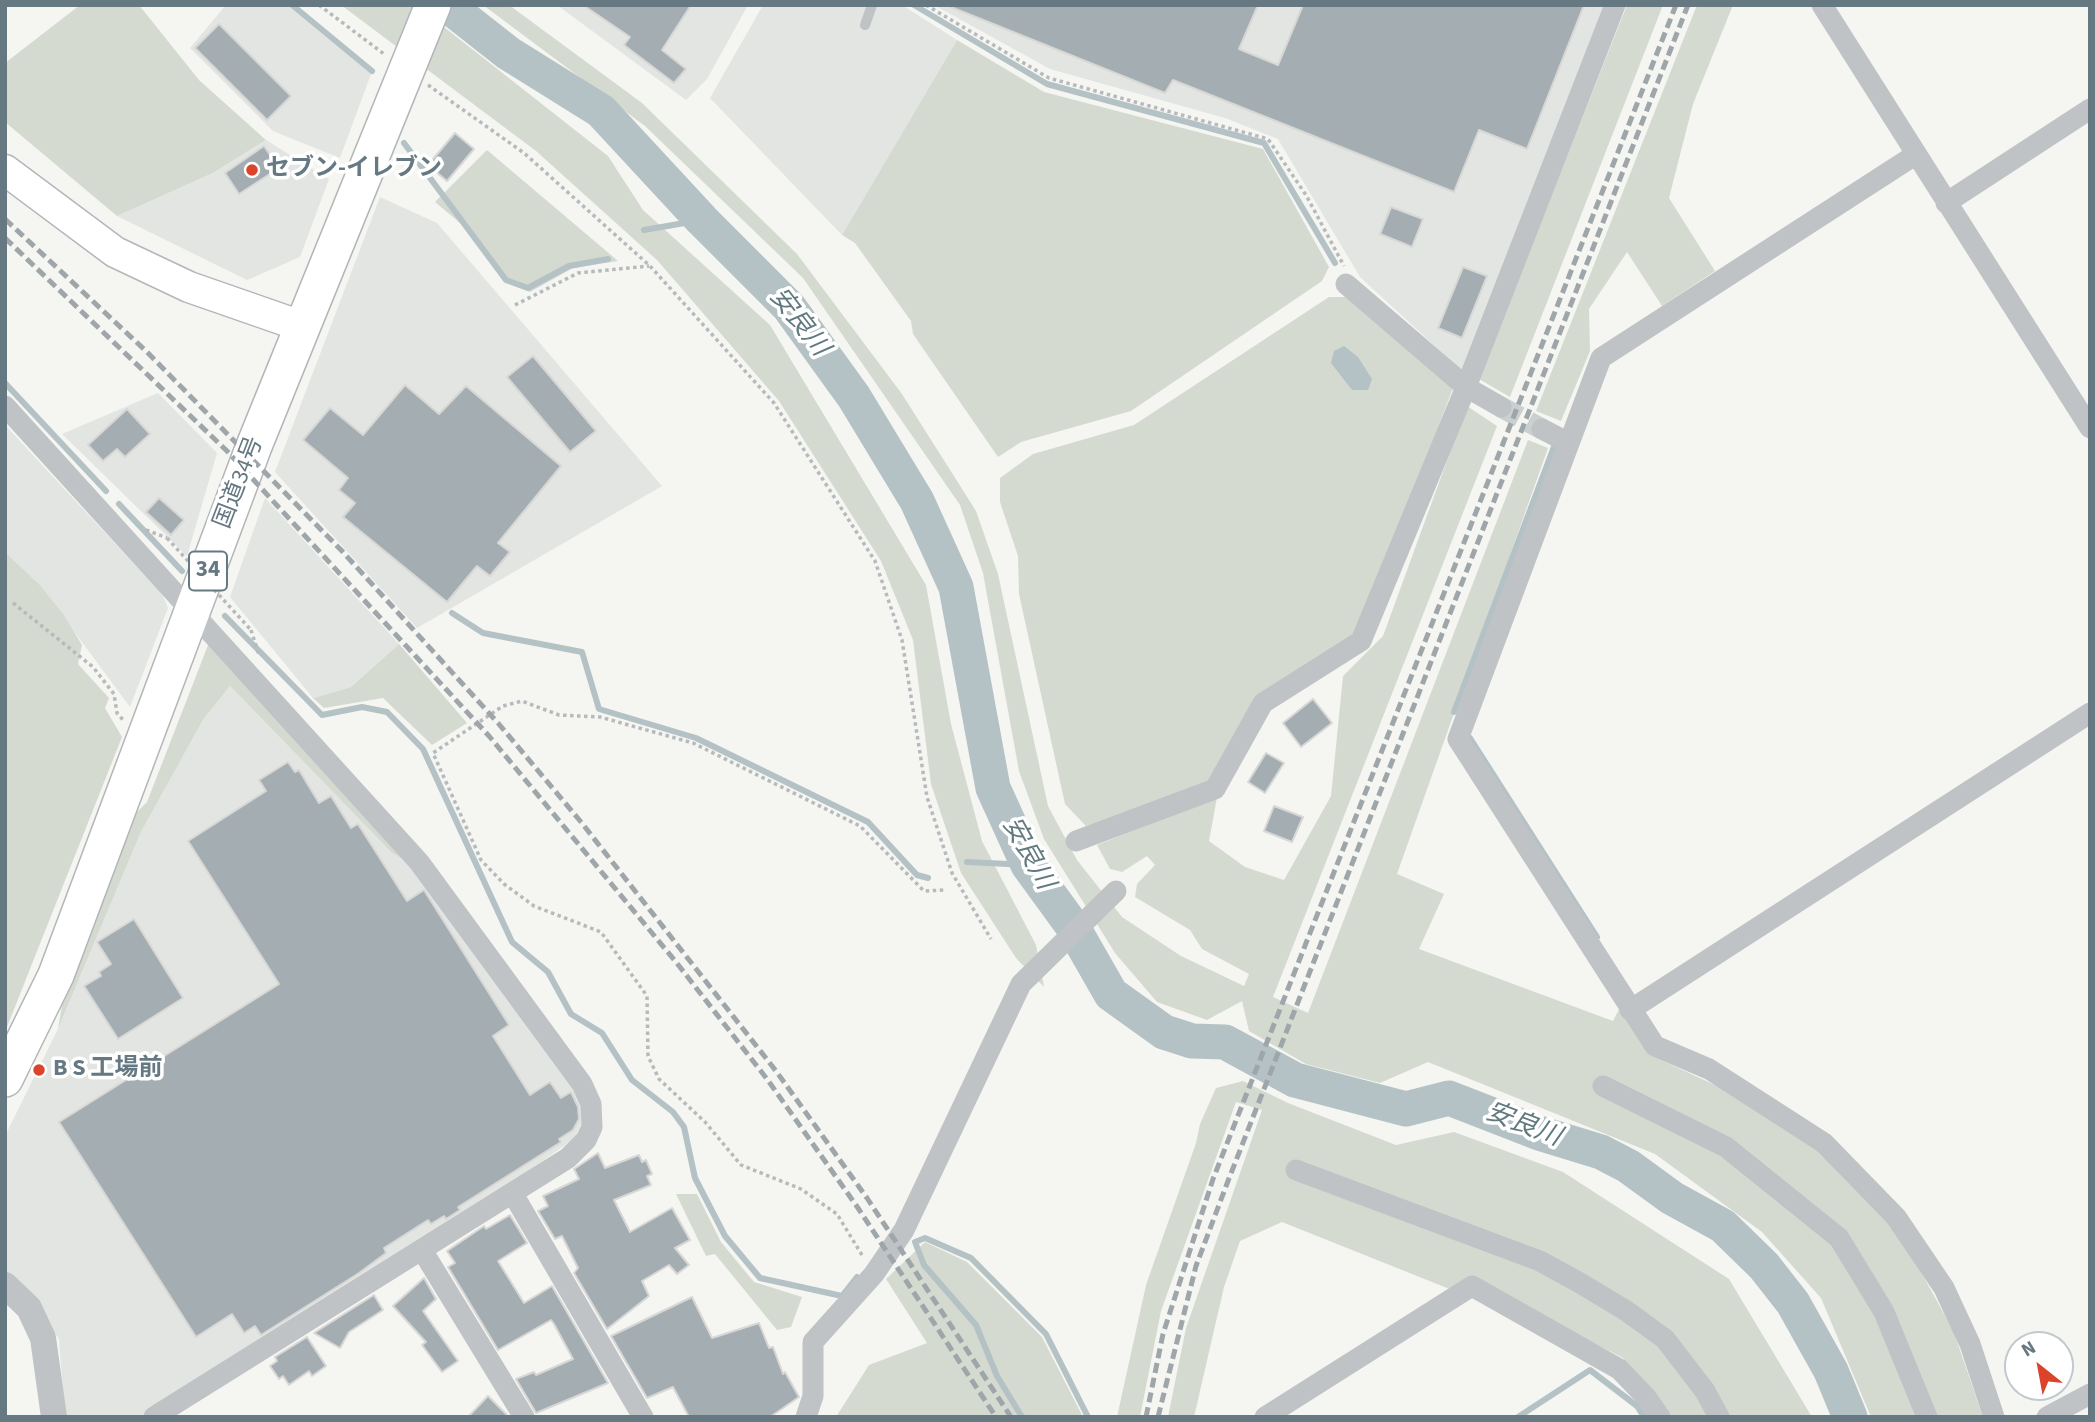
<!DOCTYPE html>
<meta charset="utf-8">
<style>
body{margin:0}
#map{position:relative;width:2095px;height:1422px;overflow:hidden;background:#f5f5f2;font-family:"Source Sans 3",sans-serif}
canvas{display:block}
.frame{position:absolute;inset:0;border:7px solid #667882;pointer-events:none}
.north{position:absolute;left:2004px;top:1331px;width:70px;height:70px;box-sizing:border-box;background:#fff;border:2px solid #c2c9cd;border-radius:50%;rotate:329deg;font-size:19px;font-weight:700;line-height:28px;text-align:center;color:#667882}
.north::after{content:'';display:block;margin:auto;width:24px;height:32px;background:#dc432b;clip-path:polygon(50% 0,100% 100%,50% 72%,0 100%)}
</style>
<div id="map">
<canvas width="2095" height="1422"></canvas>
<div class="frame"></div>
<div class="north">N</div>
</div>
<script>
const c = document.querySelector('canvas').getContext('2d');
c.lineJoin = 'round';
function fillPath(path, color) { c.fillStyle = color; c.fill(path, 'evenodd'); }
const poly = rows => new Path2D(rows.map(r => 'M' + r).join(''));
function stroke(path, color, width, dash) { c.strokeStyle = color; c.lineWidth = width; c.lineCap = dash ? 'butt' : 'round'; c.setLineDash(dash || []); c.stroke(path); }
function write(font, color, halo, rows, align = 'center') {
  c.font = font + ' "Source Sans 3","Noto Sans JP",sans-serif'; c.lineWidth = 7; c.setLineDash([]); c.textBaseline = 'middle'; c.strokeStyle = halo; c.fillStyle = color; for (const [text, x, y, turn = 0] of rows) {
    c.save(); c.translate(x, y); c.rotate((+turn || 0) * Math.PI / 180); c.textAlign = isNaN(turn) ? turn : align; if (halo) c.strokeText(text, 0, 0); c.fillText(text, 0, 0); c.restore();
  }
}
fillPath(poly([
 [226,5,287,5,371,74,340,158,273,131,190,48],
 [557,5,748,5,707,79,686,100],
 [763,5,902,5,957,40,842,235,710,98],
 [934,5,1606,5,1462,371,1360,277,1278,139,1225,118,1050,69],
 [266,140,329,179,300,257,247,280,117,216,213,173],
 [380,197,437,223,662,486,417,628,275,472],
 [158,393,217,453,187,556,62,434],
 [5,425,162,594,168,608,130,707,39,584,5,552],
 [265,498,399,644,351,687,313,698,230,597],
 [230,686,392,853,417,867,576,1089,583,1106,582,1122,575,1138,516,1180,147,1417,65,1417,59,1339,22,1285,5,1273,5,1136,58,1029,141,832,203,720]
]), '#e3e5e3');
fillPath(poly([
 [80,5,139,5,199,80,266,140,213,173,117,216,5,122,5,63],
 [341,5,416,5,608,156,643,210,770,325,926,585,951,724,982,841,1036,945,1044,987,1016,958,961,873,931,784,913,640,881,561,779,401,657,260,536,151],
 [483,5,509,5,642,103,797,254,902,394,976,511,998,574,1048,806,1077,860,1122,917,1181,956,1244,986,1249,974,1202,949,1190,930,1135,897,1137,884,1155,865,1147,856,1122,872,1110,869,1097,845,1217,797,1209,841,1245,867,1284,880,1331,796,1343,676,1383,636,1467,406,1497,426,1273,997,1308,1013,1528,440,1548,448,1397,874,1444,894,1419,949,1613,1021,1619,1009,1650,1055,1741,1097,1831,1155,1896,1227,1953,1330,1983,1417,1871,1417,1821,1298,1762,1232,1655,1154,1428,1062,1380,1083,1306,1064,1249,1031,1242,1001,1207,1020,1157,1002,1115,953,1044,839,1019,771,983,573,960,505,803,278,645,126],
 [1627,5,1663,5,1510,397,1479,379],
 [1697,5,1733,5,1693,104,1669,198,1715,271,1662,306,1627,252,1589,309,1590,351,1561,421,1536,411],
 [957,40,1044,92,1263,149,1329,267,1322,281,1131,411,1021,442,998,457,913,334,911,321,855,243,842,235],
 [487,150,618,261,573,268,530,292,504,282,466,228,435,202],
 [1329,297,1353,297,1454,385,1405,516,1352,636,1255,697,1210,787,1086,826,1065,804,1019,594,1018,556,1000,502,1000,478,1033,454,1134,425],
 [5,552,39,584,64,615,82,645,78,664,109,698,105,708,122,737,5,1032],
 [210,640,417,867,392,853,230,686,203,720,141,832,58,1029,65,988,133,816,147,802],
 [399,644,467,723,432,745,383,698,324,708,313,698,351,687],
 [1243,1081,1288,1103,1396,1145,1454,1132,1563,1172,1729,1279,1812,1417,1667,1417,1661,1404,1623,1358,1469,1278,1452,1290,1282,1222,1240,1241,1224,1287,1194,1417,1168,1417,1186,1328,1262,1110,1236,1102,1161,1311,1140,1417,1117,1417,1146,1285,1196,1143,1200,1124,1216,1088],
 [676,1194,697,1194,721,1242,754,1282,802,1297,791,1327,777,1330,715,1254,706,1256],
 [925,1242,967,1262,1042,1337,1083,1417,836,1417,869,1365,927,1343,886,1279]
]), '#d5dad1');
fillPath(poly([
 [1344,346,1358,357,1372,379,1368,390,1352,390,1331,363,1334,351]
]), '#b4c2c5');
stroke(poly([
 [292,5,372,71],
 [914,5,1047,84,1264,143,1335,263],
 [404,143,506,280,528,288,569,266,608,259],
 [644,230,702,220],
 [5,383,106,491],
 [119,504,182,571],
 [452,613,483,633,582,652,599,709,696,738,868,822,917,875,928,878],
 [225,616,322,715,362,707,387,712,423,749,512,942,548,972,571,1014,602,1033,632,1080,673,1112,684,1127,695,1178,725,1236,760,1278,842,1296,857,1277],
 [1454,712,1555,444,1551,441],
 [1470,738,1597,937],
 [967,862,1028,865],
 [1022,1417,997,1376,976,1325,924,1265,915,1242,925,1238,971,1258,1046,1334,1088,1417],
 [1518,1417,1590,1370,1637,1406,1644,1417]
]), '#b4c2c5', 6);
stroke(poly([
 [447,5,508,53,601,111,702,220,789,307,854,397,917,501,956,587,993,788,1028,865,1071,924,1111,994,1164,1032,1192,1041,1225,1042,1295,1080,1406,1109,1449,1098,1539,1133,1601,1152,1628,1166,1672,1198,1723,1226,1764,1266,1793,1303,1831,1371,1850,1417]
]), '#b4c2c5', 35);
const building = poly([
 [583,5,691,5,662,50,686,69,674,83,624,45,630,37,583,5],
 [946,5,1258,5,1239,49,1278,65,1303,5,1584,5,1527,149,1479,130,1454,192,1173,80,1165,93,946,5],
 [219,24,291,96,267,120,195,48,219,24],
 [455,133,474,149,447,181,428,165,455,133],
 [264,146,279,168,239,194,225,173,264,146],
 [1391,207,1423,219,1412,247,1380,234,1391,207],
 [1463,267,1487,276,1462,338,1438,328,1463,267],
 [533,356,596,431,570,452,507,377,533,356],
 [405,385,439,414,466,386,561,466,498,543,510,552,490,576,477,566,447,602,343,517,355,503,339,490,348,478,303,440,330,408,363,435,405,385],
 [127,409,150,434,125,457,117,449,103,461,88,445,127,409],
 [159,498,184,520,171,535,146,512,159,498],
 [1313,699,1332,723,1301,747,1283,723,1313,699],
 [1266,753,1284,763,1265,793,1248,782,1266,753],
 [288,762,295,772,299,770,319,803,331,796,351,828,358,824,407,901,424,890,509,1025,493,1036,530,1095,550,1082,561,1098,571,1092,578,1107,579,1119,573,1130,559,1139,561,1142,458,1207,460,1210,446,1219,444,1216,431,1224,428,1220,384,1248,386,1253,359,1273,261,1335,255,1326,244,1333,232,1314,196,1337,59,1122,279,984,188,841,266,791,259,780,288,762],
 [1274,806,1303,817,1292,842,1264,831,1274,806],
 [134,919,183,998,118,1039,84,986,101,976,99,972,111,964,97,942,134,919],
 [598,1153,605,1168,639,1155,642,1162,646,1160,652,1174,647,1176,651,1185,614,1200,630,1232,672,1208,690,1240,675,1248,689,1265,677,1274,669,1265,642,1281,649,1296,607,1329,574,1273,578,1268,562,1236,555,1239,538,1211,548,1206,543,1196,579,1179,574,1169,598,1153],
 [510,1215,527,1243,498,1261,524,1303,552,1286,608,1383,536,1413,516,1379,534,1372,536,1375,573,1359,554,1324,551,1320,498,1350,448,1267,455,1263,447,1251,484,1226,486,1229,510,1215],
 [424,1278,436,1299,423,1311,458,1361,442,1372,422,1345,426,1342,393,1306,424,1278],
 [374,1295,383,1310,349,1332,340,1348,314,1333,374,1295],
 [692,1297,712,1338,759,1323,769,1348,773,1347,783,1374,785,1372,799,1397,770,1417,689,1417,673,1387,647,1398,611,1336,692,1297],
 [307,1337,326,1366,312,1376,309,1371,289,1385,283,1376,279,1379,270,1366,277,1361,275,1357,307,1337],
 [488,1396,507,1415,508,1417,468,1417,488,1396]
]);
fillPath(building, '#a4adb2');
stroke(building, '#d7d7d5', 2);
stroke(poly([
 [1501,407,1542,429]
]), '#cad0d0', 21, [21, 10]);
const secondary = poly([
 [5,170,115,252,189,287,304,327]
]);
const trunk = poly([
 [5,1079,56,975,254,446,433,5]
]);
stroke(secondary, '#b1b7bb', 33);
stroke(trunk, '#b2b6b9', 38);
stroke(poly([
 [319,5,384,54],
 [926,5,1049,78,1268,139,1306,195,1344,266],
 [428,85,524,153,650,266,774,403,875,561,902,640,927,797,952,873,991,939],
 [515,305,578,273,649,266],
 [146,530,167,538],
 [13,603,93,667,114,694,117,713,124,721],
 [251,630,259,655],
 [862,1255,837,1214,801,1189,741,1165,705,1122,659,1079,648,1056,647,996,601,932,534,906,504,884,481,860,433,753,503,706,522,701,559,715,600,717,693,743,860,826,924,891,944,890]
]), '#b7babc', 3.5, [3.5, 3.5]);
stroke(poly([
 [865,25,872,5]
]), '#bfc3c6', 10);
stroke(poly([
 [1822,5,2090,428],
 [1915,155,1601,358,1458,739,1655,1046,1709,1069,1824,1143,1896,1217,1944,1288,1970,1344,1994,1417],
 [1946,203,2090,109],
 [1346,284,1466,387,1501,407],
 [5,406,419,862,582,1084,591,1104,592,1127,586,1140,568,1158,154,1417],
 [1542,429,1567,442],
 [1076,841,1215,789,1263,703,1361,641,1466,387,1615,5],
 [1630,1010,2090,713],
 [1603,1086,1726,1147,1839,1238,1884,1312,1927,1417],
 [1296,1170,1540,1261,1580,1283,1625,1310,1665,1339,1705,1391,1719,1417],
 [513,1194,643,1417],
 [422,1250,524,1417],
 [806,1417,813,1396,813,1342,874,1274,904,1230,1021,984,1116,891],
 [1265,1417,1472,1286,1619,1369,1646,1397,1660,1417],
 [2047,1417,2090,1394]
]), '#bfc3c6', 21);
stroke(poly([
 [5,1285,29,1308,43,1338,54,1417]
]), '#bfc3c6', 26);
stroke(secondary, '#fff', 30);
stroke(trunk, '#fff', 35);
stroke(poly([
 [5,219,147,352,342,551,498,723,581,822,776,1071,867,1198,1011,1417],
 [5,238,227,451,489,736,676,962,767,1079,858,1208,996,1417],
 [1146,1417,1163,1334,1213,1179,1676,5],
 [1158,1417,1196,1266,1228,1181,1688,5]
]), '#9ea6aa', 5, [10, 5]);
stroke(poly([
 [167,538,251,630]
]), '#b7babc', 3.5, [3.5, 3.5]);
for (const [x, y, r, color] of [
 [252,170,7,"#dc432b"],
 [39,1070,7,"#dc432b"]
]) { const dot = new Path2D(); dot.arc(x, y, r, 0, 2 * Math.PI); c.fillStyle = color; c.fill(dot); stroke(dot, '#fff', 2.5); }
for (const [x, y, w] of [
 [208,571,38]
]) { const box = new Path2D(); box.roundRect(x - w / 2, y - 19.5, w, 39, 5); c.fillStyle = '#fff'; c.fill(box); stroke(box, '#667882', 2); }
write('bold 23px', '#667882', null, [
 ["34",208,571]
]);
write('bold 24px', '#667882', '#fff', [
 ["セブン-イレブン",266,170],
 ["B S 工場前",53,1070]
], 'left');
write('24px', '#667882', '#fff', [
 ["国道34号",240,483,-69]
]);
write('italic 26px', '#617a7f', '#fff', [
 ["安良川",798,323,52],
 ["安良川",1027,854,61],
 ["安良川",1523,1126,21]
]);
</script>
